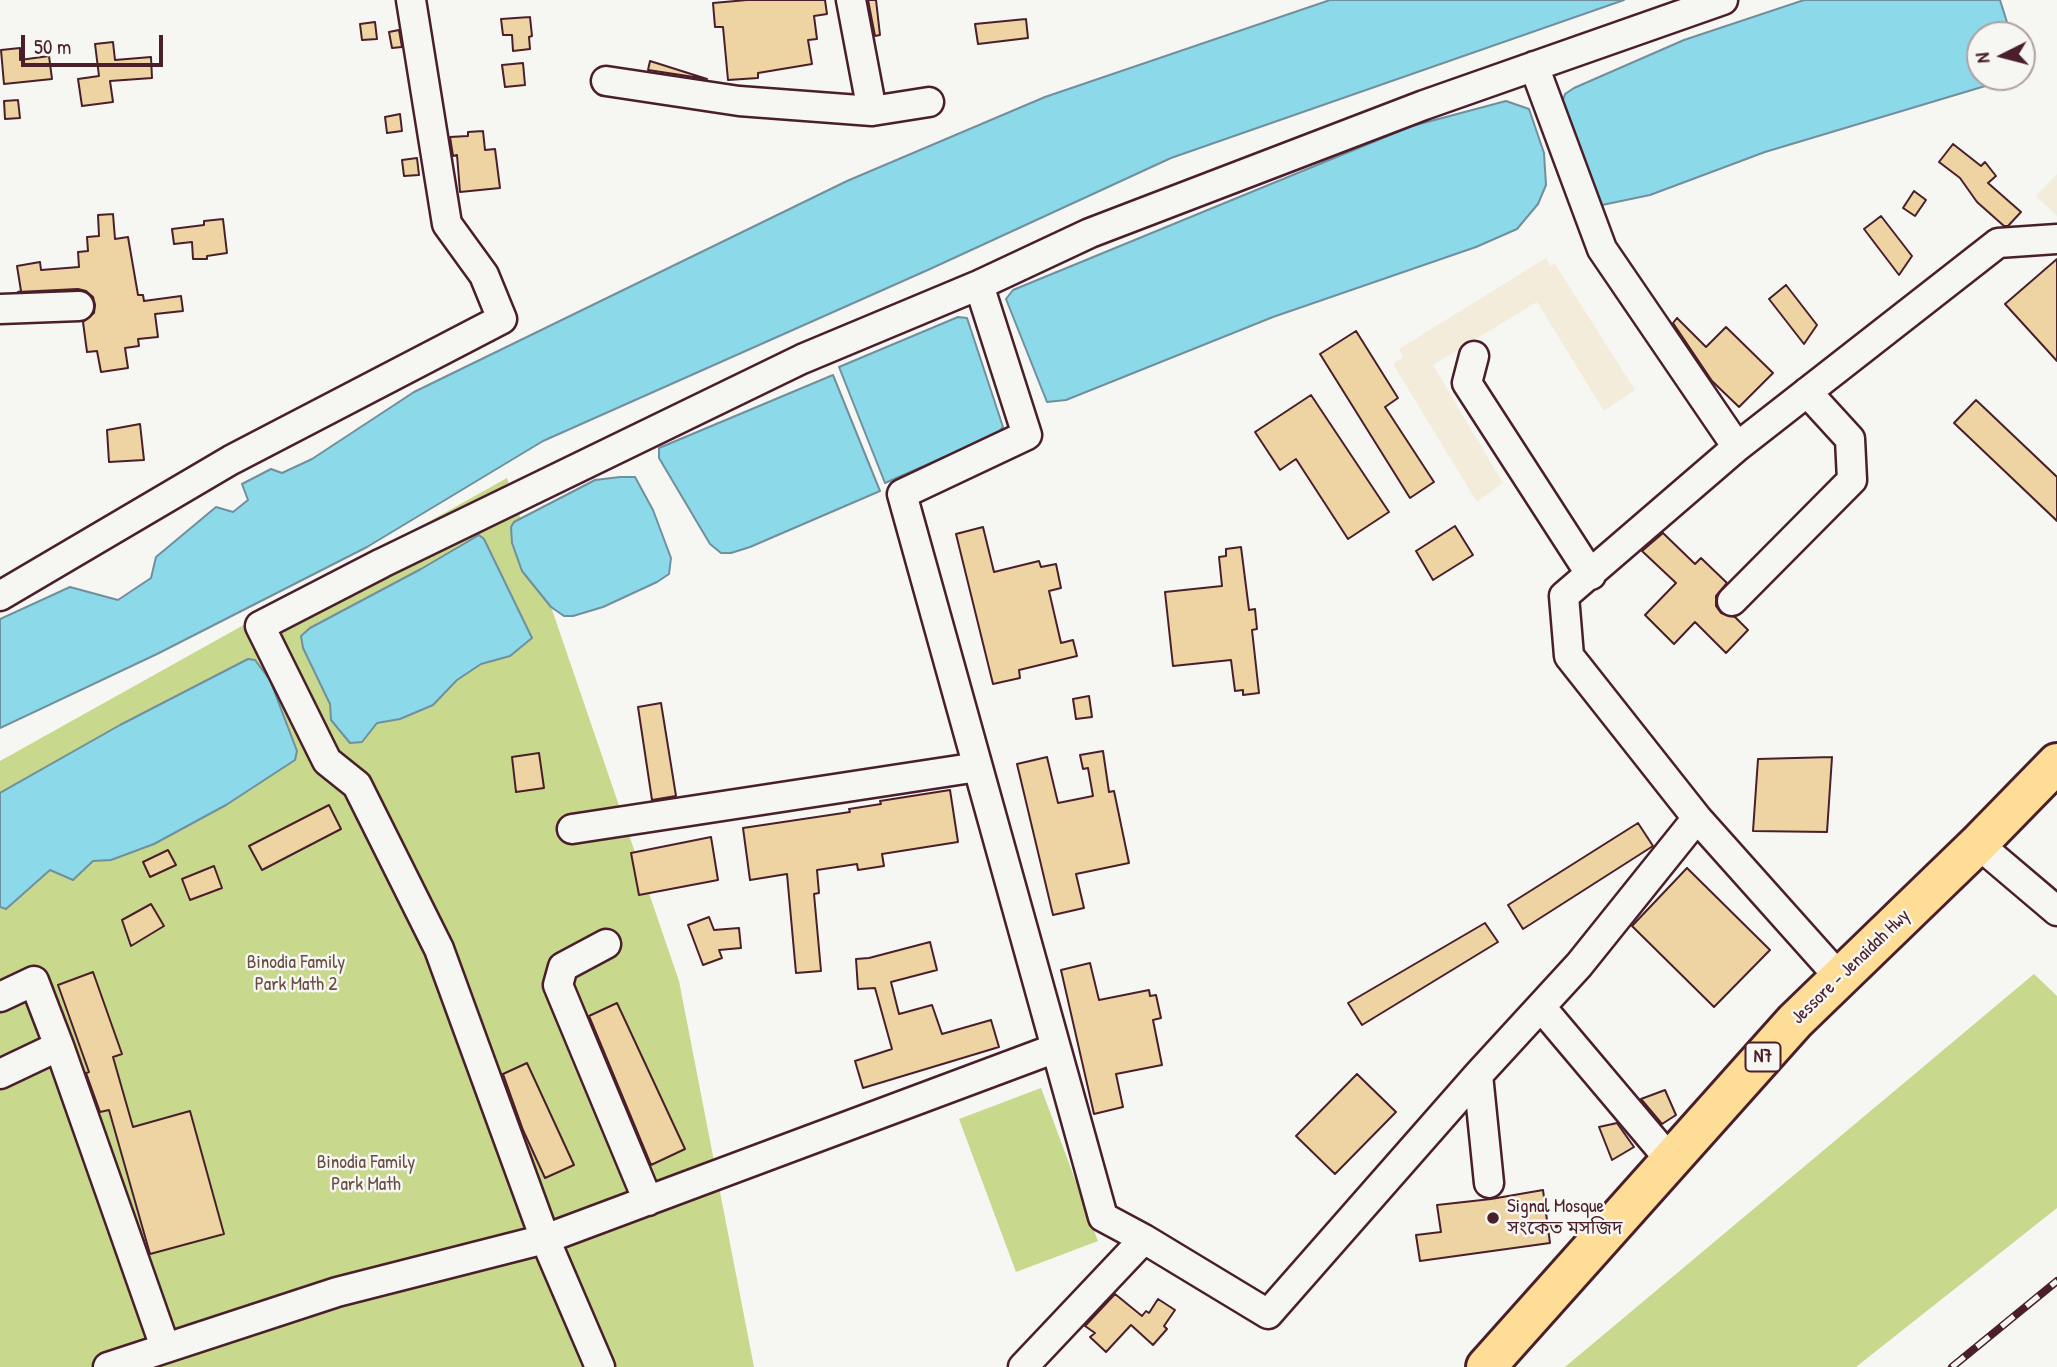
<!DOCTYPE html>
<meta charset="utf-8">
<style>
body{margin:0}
#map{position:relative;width:2057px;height:1367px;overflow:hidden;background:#f6f6f2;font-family:"Patrick Hand",sans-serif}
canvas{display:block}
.north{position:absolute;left:1966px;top:21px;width:70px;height:70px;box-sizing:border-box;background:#f6f6f2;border:2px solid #b1a0a2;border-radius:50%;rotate:264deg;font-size:19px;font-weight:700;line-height:28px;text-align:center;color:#4a1f2b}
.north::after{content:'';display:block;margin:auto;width:24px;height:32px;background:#4a1f2b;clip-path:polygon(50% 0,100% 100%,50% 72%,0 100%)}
.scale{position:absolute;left:21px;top:35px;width:142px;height:32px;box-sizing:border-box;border:4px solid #4a1f2b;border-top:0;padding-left:9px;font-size:21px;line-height:24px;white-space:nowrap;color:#4a1f2b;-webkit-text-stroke:5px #f6f6f2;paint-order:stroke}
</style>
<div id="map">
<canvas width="2057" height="1367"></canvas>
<div class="north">N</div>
<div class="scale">50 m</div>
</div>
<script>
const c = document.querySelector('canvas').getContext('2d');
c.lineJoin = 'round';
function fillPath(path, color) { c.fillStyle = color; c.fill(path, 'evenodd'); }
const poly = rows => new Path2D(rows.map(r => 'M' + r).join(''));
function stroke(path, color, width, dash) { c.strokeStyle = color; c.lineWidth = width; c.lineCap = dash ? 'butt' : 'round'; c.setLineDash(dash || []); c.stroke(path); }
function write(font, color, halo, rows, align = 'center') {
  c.font = font + ' "Patrick Hand","Noto Sans Bengali",sans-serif'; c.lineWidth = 5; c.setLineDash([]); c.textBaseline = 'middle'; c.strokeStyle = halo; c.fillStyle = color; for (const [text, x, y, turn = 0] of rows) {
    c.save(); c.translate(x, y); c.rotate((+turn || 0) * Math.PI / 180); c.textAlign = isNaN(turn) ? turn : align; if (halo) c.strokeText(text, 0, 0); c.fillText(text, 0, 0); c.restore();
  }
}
fillPath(poly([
 [2057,174,2057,216,2036,196],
 [1546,258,1550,266,1555,264,1635,390,1604,411,1537,302,1433,365,1503,483,1477,502,1393,364,1403,357,1399,349]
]), '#f4ecda');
fillPath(poly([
 [507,478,679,981,754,1367,0,1367,0,761],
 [2034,974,2057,996,2057,1208,1856,1367,1565,1367],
 [1041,1088,1098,1241,1016,1272,959,1119]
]), '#c8d88c');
const water = poly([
 [1330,0,1624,0,1171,158,930,269,543,441,367,547,157,654,0,728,0,619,70,587,118,600,151,578,156,557,216,507,233,512,248,500,242,484,271,469,282,473,312,459,414,392,847,181,1045,97,1330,0],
 [1804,0,2000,0,2011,35,1980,35,1980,77,2012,78,1765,152,1650,195,1602,205,1565,113,1562,103,1565,94,1574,88,1684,40,1804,0],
 [1506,101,1529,109,1544,153,1546,185,1538,204,1517,229,1476,247,1273,317,1066,400,1047,402,1006,299,1013,290,1412,126,1506,101],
 [958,317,967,318,1003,427,997,434,885,483,839,367,958,317],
 [833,375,880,491,750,547,731,553,721,553,710,544,659,458,659,448,833,375],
 [620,477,635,477,653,510,671,558,669,574,657,582,603,607,573,616,564,616,551,607,522,571,512,543,511,527,514,522,595,480,620,477],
 [479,535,484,539,532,638,510,656,481,664,457,680,433,705,400,719,377,723,362,742,350,743,331,720,330,704,303,648,301,636,310,628,421,569,479,535],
 [248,659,255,660,270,680,297,751,295,760,226,805,154,844,111,860,93,861,73,880,50,870,6,909,0,907,0,793,120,725,248,659]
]);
fillPath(water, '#8bd9e9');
stroke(water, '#718f9d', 2);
const building = poly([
 [747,0,825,0,827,14,814,16,817,39,808,40,812,64,758,73,758,78,728,80,723,27,715,27,713,3,747,0],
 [868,0,876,0,880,35,875,36,868,0],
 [530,17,532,36,529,37,530,49,513,51,512,35,503,35,501,19,530,17],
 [1026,19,1028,38,978,44,975,24,1026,19],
 [375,22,377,39,362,40,360,24,375,22],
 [399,30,402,47,392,48,389,32,399,30],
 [113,42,115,60,151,57,152,78,110,81,113,102,82,106,78,79,99,76,95,44,113,42],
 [20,48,20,60,49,56,52,79,4,84,1,50,20,48],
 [650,61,707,79,648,70,650,61],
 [523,63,525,85,505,87,502,65,523,63],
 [18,100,20,118,5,119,4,101,18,100],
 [400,114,402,131,387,133,385,117,400,114],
 [483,131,485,150,495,149,500,188,460,192,457,155,453,156,450,137,468,136,468,132,483,131],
 [1953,144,1981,166,1985,162,1996,176,1988,183,2021,212,2008,226,2004,226,1977,202,1960,178,1939,162,1953,144],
 [417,158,419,175,404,176,402,160,417,158],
 [1914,191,1926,200,1915,216,1903,208,1914,191],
 [113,214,115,239,128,237,138,295,143,295,144,301,181,296,183,311,155,314,158,337,138,339,139,346,125,348,128,368,101,372,97,351,87,352,83,322,94,313,95,305,93,297,86,291,78,289,18,292,21,291,17,266,40,262,41,270,79,267,78,252,88,251,87,237,99,236,98,215,113,214],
 [1881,216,1912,256,1899,275,1864,229,1881,216],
 [223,219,227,253,207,256,207,259,193,259,192,242,174,244,172,229,204,225,204,221,223,219],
 [2057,259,2057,361,2005,304,2057,259],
 [1786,285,1817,325,1804,344,1769,299,1786,285],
 [1677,318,1706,347,1726,327,1773,373,1739,407,1712,381,1673,323,1677,318],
 [1356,331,1398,398,1385,407,1434,482,1410,498,1320,354,1356,331],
 [1311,395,1389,512,1348,539,1296,459,1280,470,1255,432,1311,395],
 [1976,400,2057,477,2057,521,1954,423,1976,400],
 [140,424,144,460,109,462,107,430,140,424],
 [1455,526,1473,555,1433,580,1416,551,1455,526],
 [983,527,994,572,1039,561,1041,567,1056,564,1061,588,1049,591,1061,643,1073,640,1077,656,1019,670,1020,678,993,684,956,534,983,527],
 [1663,533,1695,564,1701,558,1727,583,1716,596,1716,606,1721,613,1735,617,1748,630,1726,653,1695,622,1674,644,1645,615,1676,583,1642,551,1663,533],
 [1241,547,1249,610,1255,609,1257,629,1252,630,1259,693,1243,695,1243,690,1235,691,1231,660,1173,666,1165,592,1222,586,1219,557,1226,556,1226,549,1241,547],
 [1089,696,1092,717,1076,719,1073,699,1089,696],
 [661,703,676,796,652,800,638,707,661,703],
 [1103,751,1109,792,1114,791,1129,863,1076,874,1084,908,1053,915,1017,764,1047,757,1058,803,1093,796,1088,768,1083,769,1080,755,1103,751],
 [539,753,544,788,516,792,512,757,539,753],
 [1832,757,1827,832,1753,831,1758,759,1832,757],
 [950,790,958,842,882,854,884,866,858,870,857,864,817,870,819,893,814,894,821,971,796,973,787,874,750,880,743,828,850,812,849,809,881,804,880,801,950,790],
 [329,805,341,829,262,870,249,846,329,805],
 [1638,823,1653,846,1523,929,1508,905,1638,823],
 [711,837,718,880,639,895,631,853,711,837],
 [168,850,176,865,150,877,143,862,168,850],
 [214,866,222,888,190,900,182,879,214,866],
 [1687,868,1770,950,1714,1007,1632,926,1687,868],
 [151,904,164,926,131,946,122,920,151,904],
 [709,917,714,930,739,928,741,948,719,950,722,958,703,965,688,925,709,917],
 [1485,923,1498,942,1362,1025,1348,1003,1485,923],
 [930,942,937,970,891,982,899,1014,932,1005,942,1034,991,1020,999,1047,863,1088,855,1061,892,1049,875,988,858,989,856,959,869,958,930,942],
 [1090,963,1099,1000,1149,990,1150,996,1156,995,1161,1018,1153,1020,1162,1065,1116,1074,1123,1107,1094,1114,1061,970,1090,963],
 [93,972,122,1054,113,1057,133,1127,190,1111,224,1234,150,1254,109,1110,100,1112,86,1073,89,1072,58,985,93,972],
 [617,1003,685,1149,651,1165,589,1016,617,1003],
 [527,1063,574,1165,545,1178,523,1130,503,1074,527,1063],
 [1357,1074,1396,1112,1335,1174,1296,1136,1357,1074],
 [1665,1090,1676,1115,1662,1124,1641,1099,1665,1090],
 [1617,1123,1634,1147,1612,1160,1599,1127,1617,1123],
 [1543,1190,1550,1243,1420,1261,1416,1235,1441,1232,1437,1205,1491,1199,1543,1190],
 [1115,1294,1142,1316,1146,1311,1149,1313,1158,1299,1175,1310,1164,1326,1167,1329,1153,1345,1131,1325,1106,1352,1090,1337,1095,1333,1085,1326,1115,1294]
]);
fillPath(building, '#eed3a3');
stroke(building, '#4a1f2b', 2);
const minor = poly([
 [851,0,872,111],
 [1534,66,1602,249,1737,447],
 [606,81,739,101,872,111,929,102],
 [979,285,1027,435,902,494,1103,1217,1144,1239],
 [0,309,79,306],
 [1474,356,1467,383,1591,575],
 [0,596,231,460,502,319,484,275,447,224,411,0],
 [1732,601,1852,480,1850,439,1807,392],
 [572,829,978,767],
 [1978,844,2057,911],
 [606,944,563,967,558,985,648,1201],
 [1840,978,1697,818,1569,656,1564,596,1737,447,1998,243,2057,239],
 [0,997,34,981,59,1046],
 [1541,1007,1671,1161],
 [1056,1048,545,1239,439,949,357,785,327,761,260,626,382,563,802,359,979,285,1090,233,1424,105,1723,0],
 [0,1074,59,1046,165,1347],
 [1478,1075,1489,1183],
 [108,1367,337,1292,545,1239,600,1367],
 [1023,1367,1144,1239,1268,1314,1478,1075,1579,965,1697,818]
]);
const highway = poly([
 [1486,1367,1795,1021,1978,844,2057,763]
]);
stroke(minor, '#4a1f2b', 33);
stroke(highway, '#4a1f2b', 44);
stroke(minor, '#f6f6f2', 28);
stroke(highway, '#fedd96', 38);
const rail = poly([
 [1952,1367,2057,1281]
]);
stroke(rail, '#4a1f2b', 8);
stroke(rail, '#f6f6f2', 5, [16]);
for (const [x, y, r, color] of [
 [1493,1218,7,"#4a1f2b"]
]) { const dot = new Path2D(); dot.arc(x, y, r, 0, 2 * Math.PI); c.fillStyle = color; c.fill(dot); stroke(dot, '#f6f6f2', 2.5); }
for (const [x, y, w] of [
 [1763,1057,35]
]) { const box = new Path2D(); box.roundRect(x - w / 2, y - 14.5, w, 29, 5); c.fillStyle = '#f6f6f2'; c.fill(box); stroke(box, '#4a1f2b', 2); }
write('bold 18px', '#4a1f2b', null, [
 ["N7",1763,1057]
]);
write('19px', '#6a4d43', '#f6f6f2', [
 ["Binodia Family",296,963],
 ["Park Math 2",296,985],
 ["Binodia Family",366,1163],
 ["Park Math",366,1185]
]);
write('19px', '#4a1f2b', '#f6f6f2', [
 ["Jessore - Jenaidah Hwy",1851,967,-44]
]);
write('19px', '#4a1f2b', '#f6f6f2', [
 ["Signal Mosque",1507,1207],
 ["সংকেত মসজিদ",1507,1229]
], 'left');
</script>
